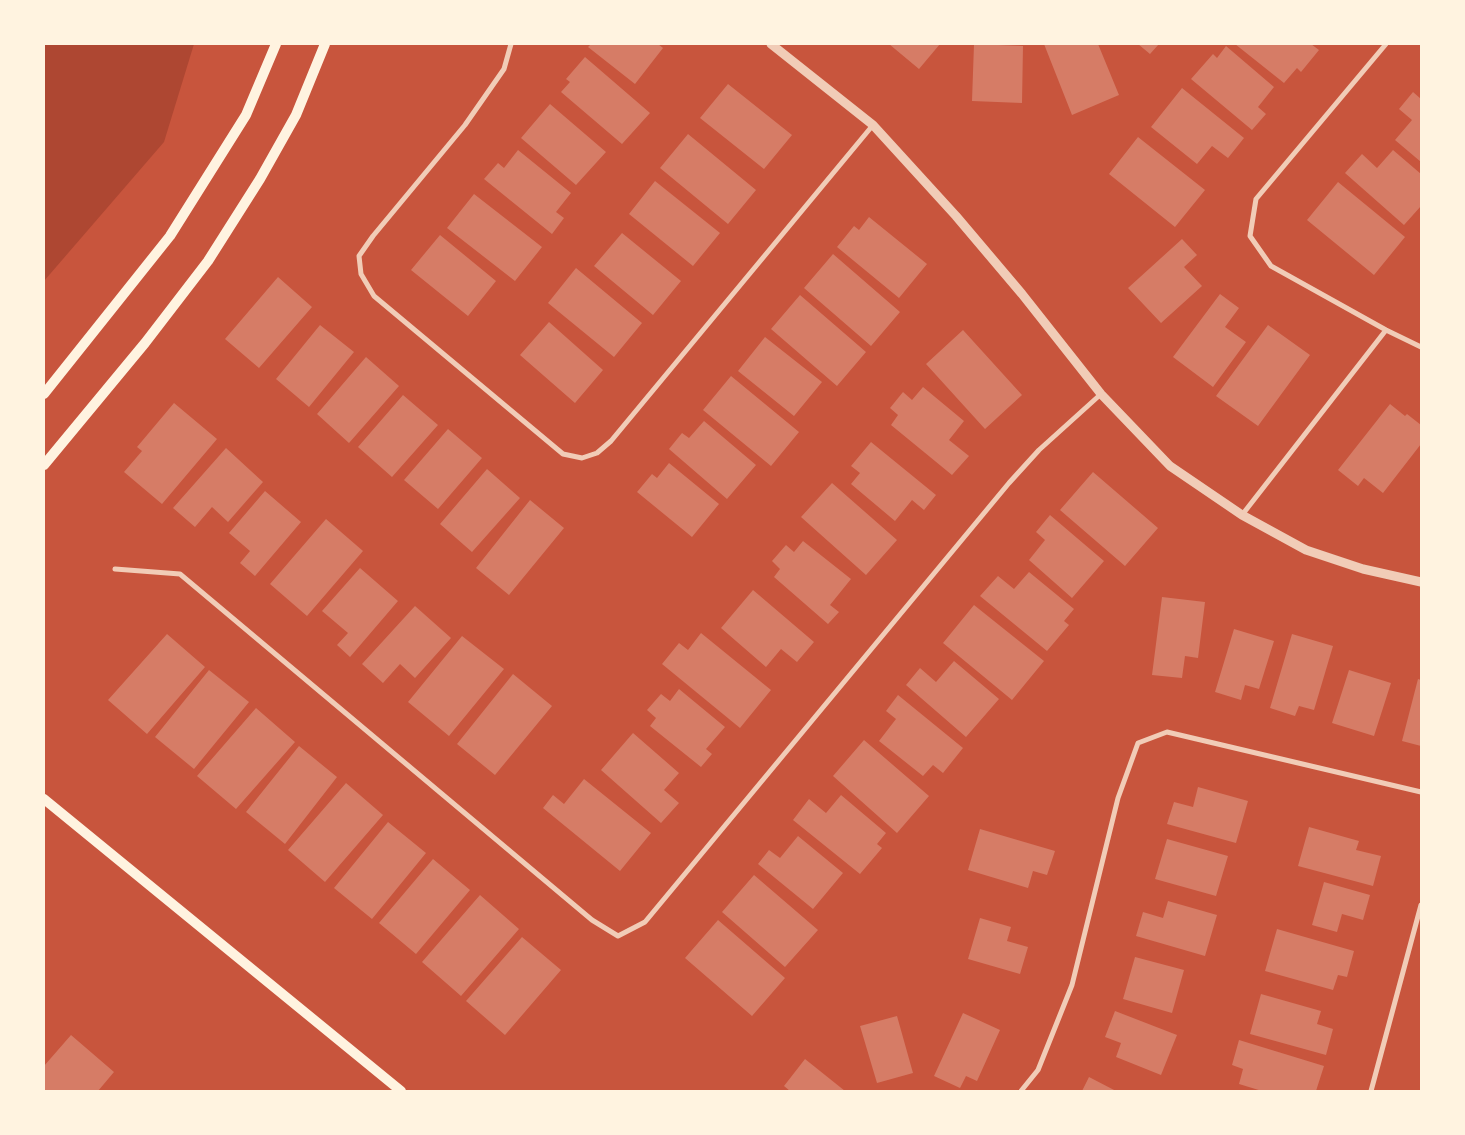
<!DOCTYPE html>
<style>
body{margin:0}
#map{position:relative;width:1465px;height:1135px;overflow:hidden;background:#c8553d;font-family:Arial,sans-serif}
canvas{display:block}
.frame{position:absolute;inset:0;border:45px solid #fff3e0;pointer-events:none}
</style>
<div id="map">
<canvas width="1465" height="1135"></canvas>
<div class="frame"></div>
</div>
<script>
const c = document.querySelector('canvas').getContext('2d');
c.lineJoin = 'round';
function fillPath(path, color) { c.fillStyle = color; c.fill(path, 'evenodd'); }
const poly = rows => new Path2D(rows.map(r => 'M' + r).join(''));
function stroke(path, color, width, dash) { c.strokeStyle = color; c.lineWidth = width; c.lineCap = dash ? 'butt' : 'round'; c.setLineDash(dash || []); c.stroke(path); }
fillPath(poly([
 [44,44,194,44,164,142,44,281]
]), '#ae4732');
fillPath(poly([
 [591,44,658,44,663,48,635,84,588,47],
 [889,44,940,44,919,69],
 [974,44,1023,46,1022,103,972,101],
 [1044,44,1098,44,1119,95,1072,115],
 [1138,44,1159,44,1150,54],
 [1235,44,1311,44,1319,50,1301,72,1297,68,1284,83],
 [1226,46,1274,87,1258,107,1266,114,1252,130,1191,79,1213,54,1217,58],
 [585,57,650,113,622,144,561,92,570,82,566,79],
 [728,84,792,135,764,169,700,118],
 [1182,88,1244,138,1228,158,1212,146,1197,164,1151,127],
 [1413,92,1421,99,1421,162,1395,140,1412,120,1399,109],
 [550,104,606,152,576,185,521,138],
 [688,134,756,190,728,224,660,168],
 [1138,137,1205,190,1175,227,1109,174],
 [518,150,571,193,556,212,564,218,552,234,484,179,498,163,504,168],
 [1393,150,1421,174,1421,206,1404,225,1345,173,1362,154,1377,168],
 [655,181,720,233,693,266,629,214],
 [1338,182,1405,237,1374,275,1307,220],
 [474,194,542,247,515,281,447,228],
 [869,217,927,264,899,298,837,247,854,226,859,230],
 [622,233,681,281,653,315,594,266],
 [440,235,496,281,468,316,411,270],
 [1182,239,1197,255,1184,267,1202,286,1161,323,1128,288],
 [833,254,900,312,871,346,804,288],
 [576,268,642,323,614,357,548,303],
 [278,277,312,307,259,368,225,339],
 [1220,294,1239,308,1225,327,1246,342,1213,387,1173,357],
 [800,295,866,352,837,386,771,329],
 [549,322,603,370,575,403,520,355],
 [320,325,354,352,309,407,276,379],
 [1268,325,1310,355,1258,426,1216,396],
 [963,330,1022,395,985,429,926,364],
 [765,337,822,382,794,416,738,371],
 [366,357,399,386,349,443,317,414],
 [731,376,799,432,771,466,703,410],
 [923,387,964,421,949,440,969,456,952,475,891,425,898,415,890,408,903,392,912,400],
 [403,395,438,425,392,477,358,447],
 [174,403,217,439,162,504,124,472,142,451,137,447],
 [1390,404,1405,416,1407,414,1421,425,1421,444,1383,493,1364,478,1358,486,1338,470],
 [704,421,756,465,727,499,669,449,682,433,689,438],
 [448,429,482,458,438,509,404,480],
 [871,442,936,495,924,510,912,500,895,521,851,484,860,473,851,466],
 [226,448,263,482,228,522,212,507,195,527,173,508],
 [669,463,719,504,692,537,637,492,652,474,657,478],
 [487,469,520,498,472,552,440,524],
 [1093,472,1158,528,1125,566,1060,510],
 [832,483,897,540,866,575,801,517],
 [265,491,301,522,255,576,240,563,250,551,229,533],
 [530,500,564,528,509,595,476,568],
 [1050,515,1104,561,1072,598,1029,560,1045,540,1036,532],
 [326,519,363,551,307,616,270,584],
 [803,541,851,579,830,605,839,612,828,624,774,577,780,569,772,561,786,545,794,552],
 [360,568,398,601,350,657,337,645,348,633,322,611],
 [1029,572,1074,609,1064,621,1069,625,1047,651,980,596,998,576,1014,589],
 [753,590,814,642,797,662,781,649,766,667,721,628],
 [1162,597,1205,602,1198,658,1185,656,1182,678,1152,675],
 [974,605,1044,661,1012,700,943,643],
 [415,606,451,638,415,678,400,664,383,683,362,664],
 [1234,629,1274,641,1259,689,1245,685,1241,700,1215,692],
 [701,633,771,690,740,728,662,664,679,643,688,650],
 [167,634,205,667,147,734,108,700],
 [1292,634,1333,646,1314,710,1299,706,1295,716,1270,708],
 [462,636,504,669,449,736,408,702],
 [954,661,999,699,966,737,906,685,920,668,936,682],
 [209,670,249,702,194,769,155,737],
 [1349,670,1391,683,1374,736,1332,723],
 [513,674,552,706,495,775,457,744],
 [1418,679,1421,680,1421,746,1402,741],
 [679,689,725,727,706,749,712,754,701,767,650,726,656,718,647,710,661,694,670,701],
 [898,695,963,748,943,773,933,765,923,776,879,741,896,719,886,711],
 [256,708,295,742,236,809,197,776],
 [633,733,679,773,664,790,679,803,661,823,601,770],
 [864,740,929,796,897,833,833,776],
 [299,746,337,777,285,844,246,812],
 [584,779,651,833,620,871,543,808,553,795,564,804],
 [346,783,383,815,325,882,288,850],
 [1198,787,1248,801,1236,843,1167,824,1174,802,1193,807],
 [841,795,886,833,877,844,882,848,860,874,793,820,809,799,826,813],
 [388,822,426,853,372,919,334,888],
 [1309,827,1359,841,1356,850,1381,856,1373,886,1298,866],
 [980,829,1055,851,1047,875,1033,871,1028,888,968,870],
 [798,836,843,873,813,909,758,864,769,850,780,858],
 [1167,839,1228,856,1216,896,1155,879],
 [433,859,470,890,416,954,379,923],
 [754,875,818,930,785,967,722,912],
 [1324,882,1370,895,1363,920,1342,914,1337,932,1312,925],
 [480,895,519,929,461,996,422,962],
 [1168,901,1217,915,1205,956,1136,936,1143,912,1163,918],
 [980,918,1011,927,1007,941,1028,947,1020,974,968,959],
 [718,920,785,978,752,1016,685,958],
 [1277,929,1354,951,1347,977,1338,975,1333,990,1265,971],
 [522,937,561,970,505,1035,466,1001],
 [1135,957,1184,970,1172,1013,1123,999],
 [1261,994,1321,1011,1317,1024,1333,1029,1326,1055,1250,1034],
 [1115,1011,1177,1035,1161,1075,1116,1057,1121,1043,1105,1037],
 [963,1013,1000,1030,977,1081,966,1076,960,1088,934,1076],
 [897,1016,913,1073,877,1083,860,1026],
 [71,1035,114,1072,98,1091,44,1091,44,1066],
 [1239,1040,1324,1066,1316,1091,1262,1091,1239,1084,1243,1069,1232,1065],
 [805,1059,845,1091,790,1091,784,1086],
 [1089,1077,1116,1091,1082,1091]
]), '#d67c66');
stroke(poly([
 [511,44,504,69,465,125,373,236,359,256,361,274,374,296,563,454,582,458,597,453,611,441,873,125],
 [1386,44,1256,199,1250,236,1271,266,1386,330,1421,347],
 [1242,515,1386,330],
 [115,569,180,574,592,920,618,936,645,922,1009,483,1039,450,1101,394],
 [1021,1091,1038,1070,1072,985,1118,798,1138,743,1167,732,1421,792],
 [1371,1091,1421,905]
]), '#f1ccb7', 5);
stroke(poly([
 [771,44,873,125,956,216,1022,294,1101,394,1170,466,1242,515,1306,550,1363,569,1421,582]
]), '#f1ccb7', 9);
stroke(poly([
 [44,394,170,236,246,115,276,44],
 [44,465,145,343,208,261,260,179,296,115,325,44],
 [44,799,401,1091]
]), '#fff3e0', 10);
</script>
